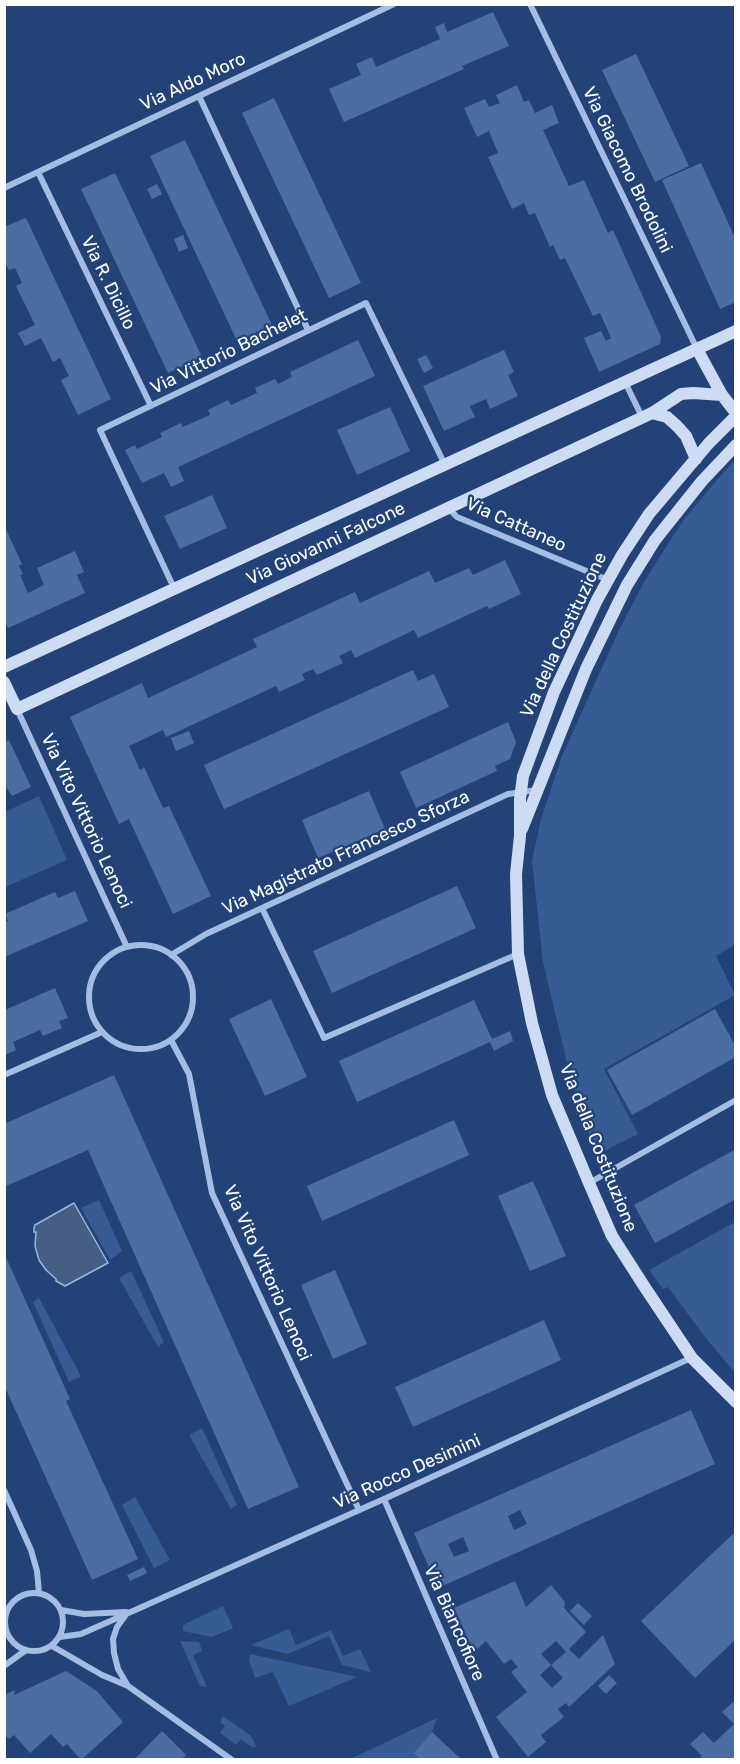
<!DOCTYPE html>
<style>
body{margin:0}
#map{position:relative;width:740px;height:1764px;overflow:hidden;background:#234378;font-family:Rubik,sans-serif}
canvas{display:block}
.frame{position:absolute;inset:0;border:6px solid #fff;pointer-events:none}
</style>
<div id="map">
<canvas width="740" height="1764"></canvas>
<div class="frame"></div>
</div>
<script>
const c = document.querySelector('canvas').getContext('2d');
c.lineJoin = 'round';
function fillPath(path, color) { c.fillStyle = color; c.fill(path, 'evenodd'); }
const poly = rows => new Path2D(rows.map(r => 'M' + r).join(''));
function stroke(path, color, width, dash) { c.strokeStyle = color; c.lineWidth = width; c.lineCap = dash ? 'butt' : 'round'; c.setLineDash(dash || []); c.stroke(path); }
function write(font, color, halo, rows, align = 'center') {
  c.font = font + ' Rubik,sans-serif'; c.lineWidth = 4.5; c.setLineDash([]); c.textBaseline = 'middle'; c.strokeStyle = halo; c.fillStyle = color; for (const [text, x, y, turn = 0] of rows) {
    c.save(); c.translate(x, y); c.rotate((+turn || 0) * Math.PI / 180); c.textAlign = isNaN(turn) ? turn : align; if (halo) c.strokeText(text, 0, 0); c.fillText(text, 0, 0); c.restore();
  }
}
fillPath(poly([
 [735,459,736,944,716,956,735,995,604,1069,638,1134,596,1155,570,1075,543,962,532,861,541,819,562,756,619,630,645,580,684,519],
 [39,796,67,860,5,887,5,812],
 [99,1200,122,1251,110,1260,81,1208],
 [735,1222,735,1373,705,1337,668,1287,663,1289,649,1270],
 [131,1271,164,1342,158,1347,119,1278],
 [39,1298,76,1367,81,1377,69,1382,33,1302],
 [202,1428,237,1505,231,1509,189,1435],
 [135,1497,170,1560,154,1568,122,1505],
 [223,1606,233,1628,212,1637,183,1631,183,1625],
 [289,1629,296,1645,331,1630,343,1656,360,1649,371,1672,342,1665,329,1636,288,1654,251,1645],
 [180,1641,199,1642,202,1651,193,1655,207,1687,200,1686],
 [250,1654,357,1677,289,1706,273,1672,255,1678,249,1660],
 [223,1716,251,1736,256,1746,253,1748,241,1739,236,1745,220,1733,225,1726,220,1722],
 [437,1718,432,1732,414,1753,421,1759,348,1760]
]), '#375c95');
const water = poly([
 [74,1203,108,1263,65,1286,56,1281,56,1279,46,1270,39,1260,35,1246,36,1232,34,1232,34,1228,35,1225,74,1203]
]);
fillPath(water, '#465d84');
stroke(water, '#99b7e4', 1.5);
fillPath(poly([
 [493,12,509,46,462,66,464,69,344,122,329,89,361,75,356,64,372,57,376,67,440,39,435,27,444,23,447,32],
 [636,54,689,166,655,182,602,70],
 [517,85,524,102,529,100,535,113,552,105,559,123,543,130,569,186,584,180,608,233,613,230,661,337,660,344,599,372,584,338,601,331,606,341,611,338,600,313,593,316,565,258,560,260,553,245,550,247,535,213,529,215,524,203,512,209,488,157,498,153,489,131,477,137,464,108,485,99,489,107,500,103,496,95],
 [274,98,361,283,329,298,242,113],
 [185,140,272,325,237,341,150,156],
 [701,163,736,240,736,302,720,309,662,180],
 [115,173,202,357,168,373,81,189],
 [157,184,162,194,152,199,147,189],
 [26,218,111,399,78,415,61,380,69,376,60,358,53,362,41,338,25,346,18,333,35,325,16,286,22,283,15,268,9,270,4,262,4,227],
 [183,235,188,248,179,252,174,239],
 [358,340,375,376,178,467,184,481,171,487,164,473,142,483,125,450,135,445,137,449,162,437,160,433,181,423,183,427,210,415,208,410,228,400,231,405,257,393,255,388,275,379,278,384,292,377,290,372],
 [504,350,514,372,508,375,518,396,490,409,486,399,470,406,475,417,444,431,423,386],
 [426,355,433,368,424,373,417,359],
 [390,407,410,451,357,475,337,430],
 [212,495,227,528,180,549,164,516],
 [4,525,22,564,19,566,23,574,20,575,28,593,44,585,37,568,75,551,84,572,77,575,85,593,8,628,4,621],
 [505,560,521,594,489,609,487,606,418,638,414,630,355,658,351,650,339,656,343,663,317,675,313,669,302,674,305,680,279,692,276,686,166,737,163,730,129,746,140,770,144,767,163,808,169,806,211,896,173,914,129,819,119,824,70,717,142,683,148,698,257,647,253,639,355,592,360,603,429,571,435,583,469,568,473,575],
 [413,670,418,681,434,674,449,707,224,809,204,765],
 [508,722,516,742,510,759,495,766,497,771,416,808,400,772],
 [189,731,194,743,176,751,171,738],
 [9,740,31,787,12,796,4,784,4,742],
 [369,791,385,829,318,858,302,820],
 [457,886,476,928,332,993,313,951],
 [75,891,88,921,4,957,4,923,8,921,5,914,55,892,58,898],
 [55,988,68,1018,59,1021,62,1028,43,1036,40,1030,13,1042,16,1050,5,1055,5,1010],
 [271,999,307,1077,265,1096,229,1019],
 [474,1000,492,1039,510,1031,513,1041,494,1051,490,1042,357,1102,339,1061],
 [715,1009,736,1047,736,1057,632,1115,607,1070],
 [114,1075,299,1487,248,1509,88,1150,4,1187,4,1124],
 [454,1120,469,1155,322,1221,307,1186],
 [736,1149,736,1199,655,1243,634,1205],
 [533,1181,566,1256,530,1271,498,1196],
 [4,1253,70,1399,66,1401,138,1559,92,1580,4,1385],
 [335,1270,367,1344,333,1359,301,1285],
 [544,1320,561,1360,413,1427,395,1387],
 [691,1410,715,1464,438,1588,414,1533],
 [520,1510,527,1524,514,1530,508,1516],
 [463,1537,469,1551,454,1557,448,1544],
 [736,1531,736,1639,695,1678,641,1621],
 [144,1567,147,1573,130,1581,127,1575],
 [515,1581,526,1607,551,1585,565,1602,564,1608,586,1632,569,1649,579,1659,603,1635,615,1664,569,1707,566,1703,558,1709,564,1717,541,1735,546,1742,528,1757,496,1717,527,1692,511,1672,518,1667,511,1659,504,1664,486,1641,474,1652,454,1608],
 [556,1641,566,1652,551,1665,563,1678,552,1688,540,1675,551,1665,541,1654],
 [578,1603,592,1616,584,1625,570,1611],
 [66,1671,97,1691,123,1722,81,1760,67,1744,63,1747,51,1734,30,1753,14,1735,9,1739,4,1734,4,1695,15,1690,14,1695],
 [609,1675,617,1683,606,1694,598,1686],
 [734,1701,736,1760,698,1760,702,1756,690,1744,703,1732,714,1743,734,1724,722,1712],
 [162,1731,186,1755,181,1760,134,1760],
 [432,1732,462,1760,421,1760,414,1753]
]), '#4c6da1');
stroke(poly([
 [530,4,697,349],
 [199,96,308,330],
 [38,172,151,406],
 [4,188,394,4],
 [625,382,642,417],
 [448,508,457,517,608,580],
 [174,588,100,430,366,303,445,465],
 [17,709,127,947],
 [262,908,324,1038,518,954],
 '89 997a52 52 0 1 1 104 0a52 52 0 1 1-104 0Z',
 [171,955,206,934,508,794,537,790],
 [171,1040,189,1074,212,1193,359,1510],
 [4,1075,102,1032],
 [589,1183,736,1100],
 [4,1490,31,1550,37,1571,39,1593],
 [384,1499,497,1760],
 '5 1622a29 29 0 1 1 58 0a29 29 0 1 1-58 0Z',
 [61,1610,84,1614,126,1612],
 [125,1616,117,1627,113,1639,114,1653,118,1669,128,1686],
 [60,1637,81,1634,133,1611,384,1499,691,1358],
 [52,1646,102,1675,128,1686,232,1760],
 [4,1666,26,1650]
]), '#a5bde3', 6);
stroke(poly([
 [697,349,722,395,736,413],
 [652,413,681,394,693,393,722,395],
 [736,416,709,443,649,514,622,555,597,600,554,692,523,776,520,799,520,836,516,874,518,954,532,1023,552,1095,589,1183,612,1236,644,1286,692,1358,736,1402],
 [4,667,736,331],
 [4,682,17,709,652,413,667,417,677,426,686,436,696,459],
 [522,829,586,669,627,585,655,540,702,481,736,445]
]), '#cedcf3', 12);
write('18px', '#fff', '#234378', [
 ["Via Aldo Moro",193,82,-25],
 ["Via Giacomo Brodolini",627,170,64],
 ["Via R. Dicillo",108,283,64],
 ["Via Vittorio Bachelet",229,352,-26],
 ["Via Cattaneo",516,525,24],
 ["Via Giovanni Falcone",326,544,-25],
 ["Via della Costituzione",564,635,-65],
 ["Via Vito Vittorio Lenoci",86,821,65],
 ["Via Magistrato Francesco Sforza",346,853,-25],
 ["Via della Costituzione",598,1148,68],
 ["Via Vito Vittorio Lenoci",267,1273,66],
 ["Via Rocco Desimini",407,1472,-24],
 ["Via Biancofiore",454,1623,66]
]);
</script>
